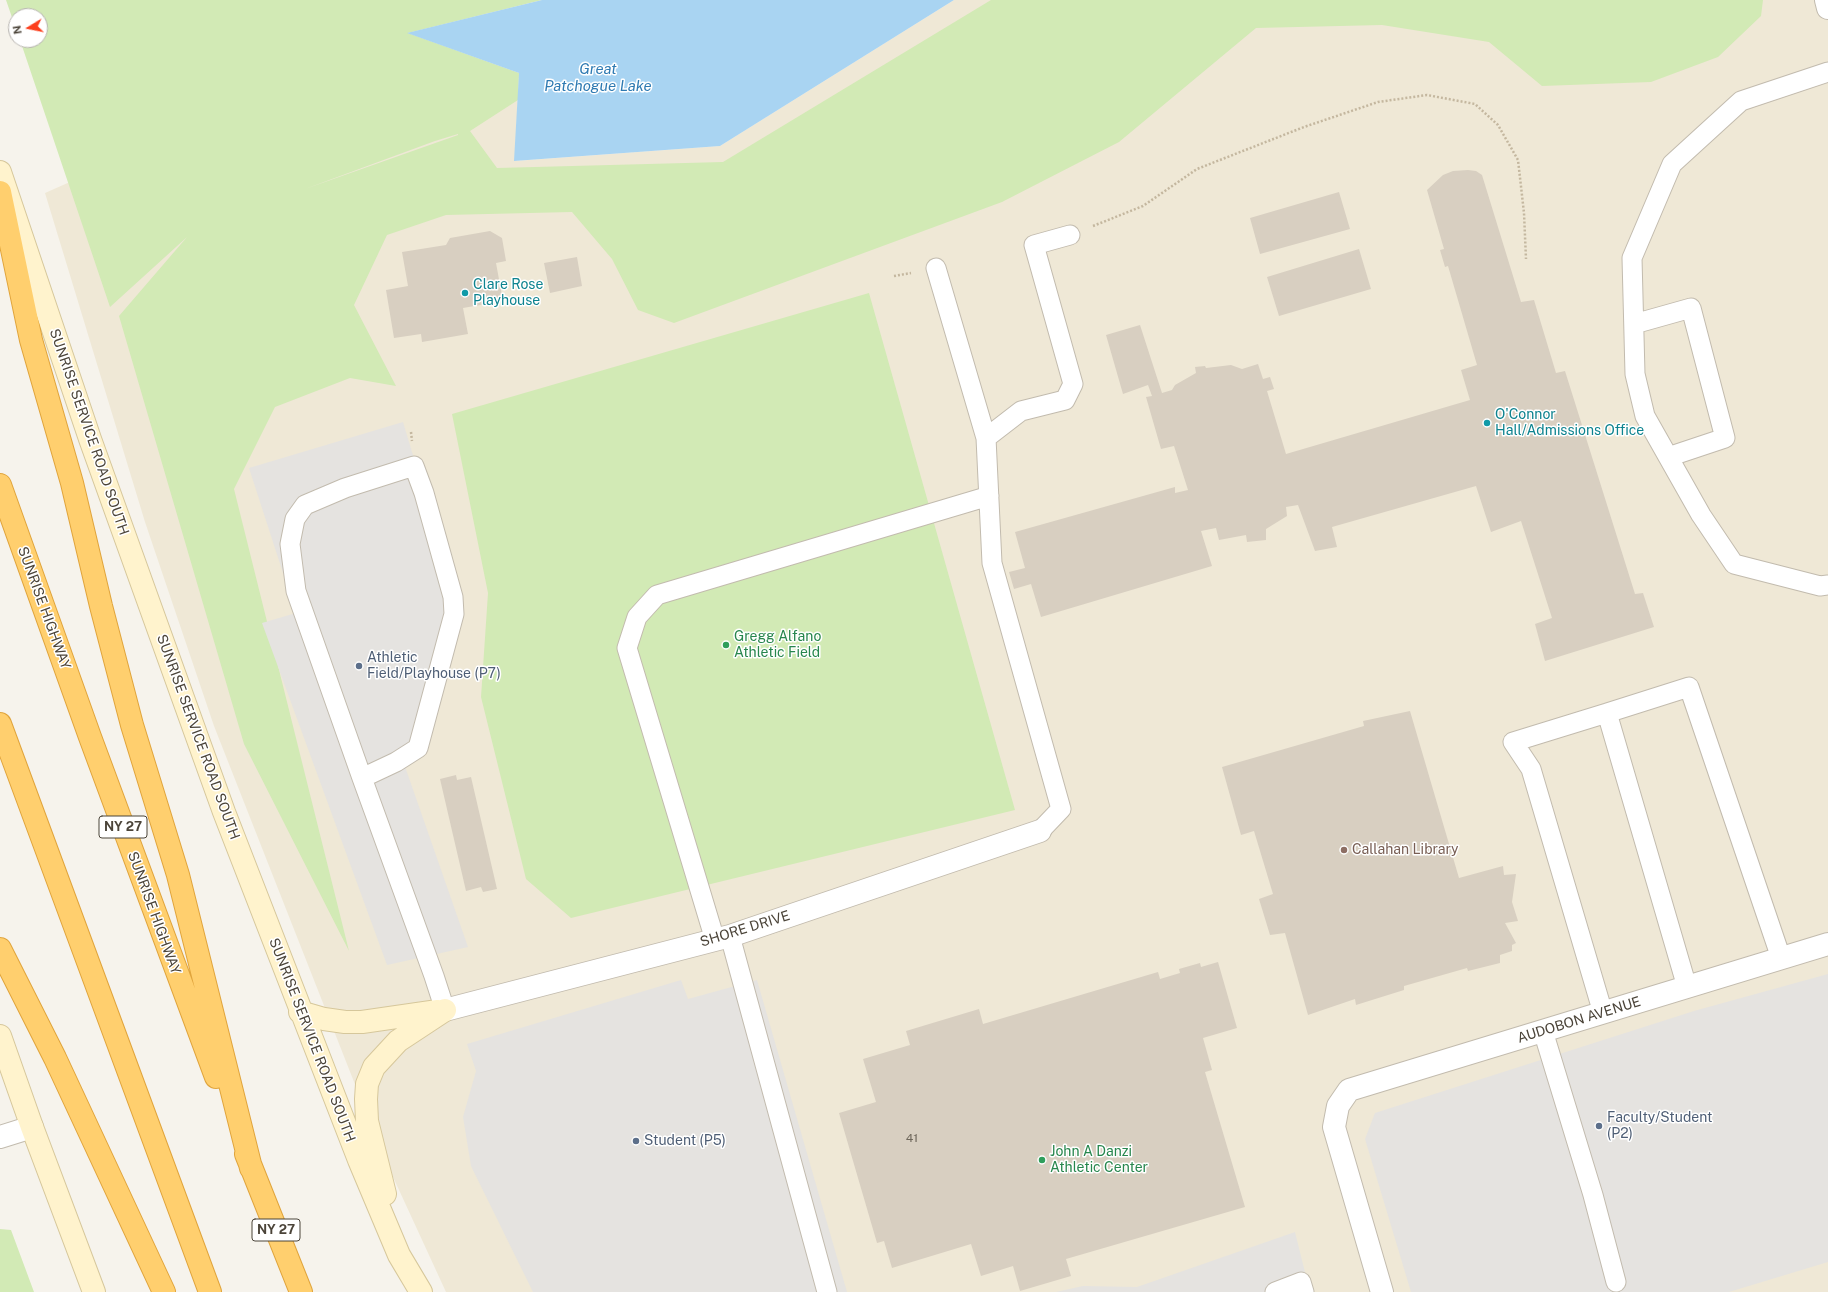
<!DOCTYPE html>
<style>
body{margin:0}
#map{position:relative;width:1828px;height:1292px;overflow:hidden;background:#f6f3ec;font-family:"Public Sans",sans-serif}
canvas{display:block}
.north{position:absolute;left:8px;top:8px;width:40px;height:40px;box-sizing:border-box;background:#fff;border:1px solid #b7b4b0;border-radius:50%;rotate:260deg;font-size:11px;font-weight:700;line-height:16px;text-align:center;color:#4b4439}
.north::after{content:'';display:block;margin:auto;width:14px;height:18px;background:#fc3f1d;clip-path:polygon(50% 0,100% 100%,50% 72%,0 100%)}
</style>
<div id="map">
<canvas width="1828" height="1292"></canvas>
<div class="north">N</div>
</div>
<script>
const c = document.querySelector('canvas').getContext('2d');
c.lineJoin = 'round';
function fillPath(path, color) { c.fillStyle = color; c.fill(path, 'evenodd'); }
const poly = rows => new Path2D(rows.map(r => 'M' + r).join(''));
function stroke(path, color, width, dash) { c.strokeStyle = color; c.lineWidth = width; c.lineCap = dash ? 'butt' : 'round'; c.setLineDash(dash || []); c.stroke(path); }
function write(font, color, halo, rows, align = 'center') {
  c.font = font + ' "Public Sans",sans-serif'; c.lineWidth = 3; c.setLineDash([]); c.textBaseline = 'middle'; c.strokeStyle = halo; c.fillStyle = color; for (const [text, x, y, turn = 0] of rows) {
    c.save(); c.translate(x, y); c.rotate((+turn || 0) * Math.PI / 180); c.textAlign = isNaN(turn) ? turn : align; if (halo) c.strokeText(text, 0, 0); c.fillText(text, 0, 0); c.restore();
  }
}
fillPath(poly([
 [954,0,1826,0,1828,8,1828,1292,446,1292,382,1153,214,726,145,522,45,193,407,33,519,73,515,161,720,146]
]), '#efe8d6');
fillPath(poly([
 [6,0,542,0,408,33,519,73,518,100,470,131,497,168,723,162,991,0,1763,0,1761,16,1718,57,1651,82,1542,86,1489,42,1382,25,1256,28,1119,142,1002,202,674,323,638,310,612,259,572,212,446,215,387,235,354,305,396,386,350,378,275,407,234,489,349,951,244,744,119,316,187,237,110,307,20,40,40,40,40,16,16,16,16,29],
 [458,134,458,135,305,189,435,141],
 [869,293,1015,810,571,918,526,879,481,697,488,593,452,414],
 [0,1229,11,1230,34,1292,0,1292]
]), '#d2eab5');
fillPath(poly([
 [403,422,454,592,428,709,402,758,468,947,387,965,262,623,296,613,249,468],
 [1828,974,1828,1262,1729,1292,1411,1292,1365,1139,1375,1113,1694,1011],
 [681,980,688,999,757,980,847,1292,533,1292,471,1166,463,1117,476,1071,467,1044],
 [1295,1232,1310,1292,1056,1292,1083,1286,1137,1287]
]), '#e5e3e0');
fillPath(poly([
 [542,0,954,0,720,146,514,161,519,73,407,33]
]), '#a9d4f2');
fillPath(poly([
 [1468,170,1476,171,1482,175,1521,302,1534,300,1556,373,1565,371,1635,594,1643,593,1654,627,1545,661,1535,624,1552,618,1521,521,1491,532,1476,486,1332,527,1337,547,1315,551,1298,505,1286,507,1287,516,1266,529,1266,540,1247,542,1246,535,1219,540,1216,528,1201,531,1212,566,1041,617,1031,584,1014,589,1009,572,1025,568,1015,532,1175,487,1175,493,1188,490,1174,446,1161,449,1146,397,1152,396,1148,385,1123,394,1106,335,1140,325,1162,393,1172,390,1175,385,1196,373,1195,367,1205,366,1206,368,1231,365,1242,369,1258,364,1263,379,1270,377,1274,389,1267,391,1286,454,1470,400,1461,370,1477,365,1448,266,1445,267,1440,250,1444,249,1427,190,1443,175,1453,171],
 [1339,192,1350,229,1260,254,1250,218],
 [490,231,502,238,506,261,496,263,503,301,463,308,468,334,422,342,421,334,394,338,386,290,408,286,402,252,446,245,450,238],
 [1359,249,1371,289,1279,316,1267,277],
 [577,257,582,286,550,293,544,263],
 [1410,711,1459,878,1503,866,1504,875,1516,874,1512,902,1518,921,1505,923,1516,943,1512,945,1512,951,1500,955,1500,963,1468,971,1467,968,1404,986,1404,990,1356,1005,1355,999,1308,1015,1285,933,1270,935,1259,899,1273,894,1254,831,1241,835,1222,767,1364,726,1363,721],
 [456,775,457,780,471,777,497,889,483,892,481,887,466,891,440,779],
 [1218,962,1237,1028,1203,1038,1212,1070,1205,1072,1245,1207,1066,1259,1071,1276,1020,1291,1013,1266,981,1276,971,1244,892,1268,884,1241,877,1243,839,1113,876,1102,863,1059,910,1045,906,1031,979,1009,983,1024,1158,972,1160,979,1180,973,1179,969,1200,963,1201,967]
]), '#d8cfc1');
const service = poly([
 [1828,72,1741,101,1672,164,1632,258,1635,374,1645,416,1701,515,1734,564,1820,586,1828,585],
 [936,268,986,438],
 [1634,324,1691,308,1725,438,1668,457],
 [1607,713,1689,687,1781,958],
 [362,778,396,762,418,748,454,614,453,597,424,493,414,466,345,488,305,505,295,519,290,544,296,591,362,778,434,976,445,1010],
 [1040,831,1061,809,992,563,986,438,1021,411,1065,400,1073,384,1034,245,1070,235],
 [730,936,827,1292],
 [715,940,627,648,637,617,657,595,989,496],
 [1603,1013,1531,769,1513,742,1607,713,1687,987],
 [1543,1031,1593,1195,1616,1282],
 [1275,1292,1301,1282,1304,1292]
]);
const minor = poly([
 [1826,0,1828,8],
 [445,1010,730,936,1040,831],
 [0,1137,32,1127],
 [1382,1292,1334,1127,1338,1106,1349,1090,1828,944]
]);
const secondary = poly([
 [0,172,90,439,224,812,359,1160,399,1255,421,1292],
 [300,1012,324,1019,345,1022,362,1022,438,1011],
 [0,1036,32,1127,94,1292],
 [385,1194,367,1121,366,1099,367,1084,374,1067,398,1041,445,1010]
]);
const motorway = poly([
 [0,192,31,340,72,483,101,606,132,725,178,875,251,1168],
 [0,485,90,737,216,1077],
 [0,724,210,1292],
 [0,949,55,1058,164,1292],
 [246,1154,301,1292]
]);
stroke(service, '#c2bbae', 21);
stroke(minor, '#c2bbae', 24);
stroke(secondary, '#d6c79b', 24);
stroke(motorway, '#e0a43c', 24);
stroke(poly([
 [1093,226,1143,206,1197,169,1304,127,1378,102,1427,95,1475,104,1498,125,1518,160,1524,213,1526,259],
 [894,276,911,273],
 [411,432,412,441]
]), '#c4b79f', 2.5, [2, 2]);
stroke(service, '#fff', 19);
stroke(minor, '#fff', 22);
stroke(secondary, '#fff3cd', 22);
stroke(motorway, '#ffcf6e', 22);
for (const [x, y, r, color] of [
 [465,293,4,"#0f9aa8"],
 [1487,423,4,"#0f9aa8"],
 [726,645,4,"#2e9e5b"],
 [359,666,4,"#5c6f8a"],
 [1344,850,4,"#8d6e63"],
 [1599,1126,4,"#5c6f8a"],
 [636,1141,4,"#5c6f8a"],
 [1042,1160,4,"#2e9e5b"]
]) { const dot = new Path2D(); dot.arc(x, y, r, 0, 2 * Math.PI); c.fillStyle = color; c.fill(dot); stroke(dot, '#fff', 1.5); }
write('12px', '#6e675b', null, [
 ["41",912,1138]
]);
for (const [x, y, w] of [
 [123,827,48],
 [276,1230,48]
]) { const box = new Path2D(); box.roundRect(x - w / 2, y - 11, w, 22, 3); c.fillStyle = '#fff'; c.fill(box); stroke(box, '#4b4439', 1); }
write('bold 13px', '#4b4439', null, [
 ["NY 27",123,827],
 ["NY 27",276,1230]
]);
write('14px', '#0d838f', '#fff', [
 ["Clare Rose",473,285],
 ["Playhouse",473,301],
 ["O'Connor",1495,415],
 ["Hall/Admissions Office",1495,431]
], 'left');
write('14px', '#4b4439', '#fff', [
 ["SUNRISE SERVICE ROAD SOUTH",89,432,71],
 ["SUNRISE HIGHWAY",44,608,70],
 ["SUNRISE SERVICE ROAD SOUTH",198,737,70],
 ["SUNRISE HIGHWAY",154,913,70],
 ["SHORE DRIVE",745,929,-17],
 ["AUDOBON AVENUE",1579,1020,-17],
 ["SUNRISE SERVICE ROAD SOUTH",312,1040,69]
]);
write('14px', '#27864d', '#fff', [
 ["Gregg Alfano",734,637],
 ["Athletic Field",734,653],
 ["John A Danzi",1050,1152],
 ["Athletic Center",1050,1168]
], 'left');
write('14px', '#4e5e75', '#fff', [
 ["Athletic",367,658],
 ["Field/Playhouse (P7)",367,674],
 ["Faculty/Student",1607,1118],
 ["(P2)",1607,1134],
 ["Student (P5)",644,1141]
], 'left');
write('14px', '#785e54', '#fff', [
 ["Callahan Library",1352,850]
], 'left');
write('italic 15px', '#2e7ab2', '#fff', [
 ["Great",598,69],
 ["Patchogue Lake",598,86]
]);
</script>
